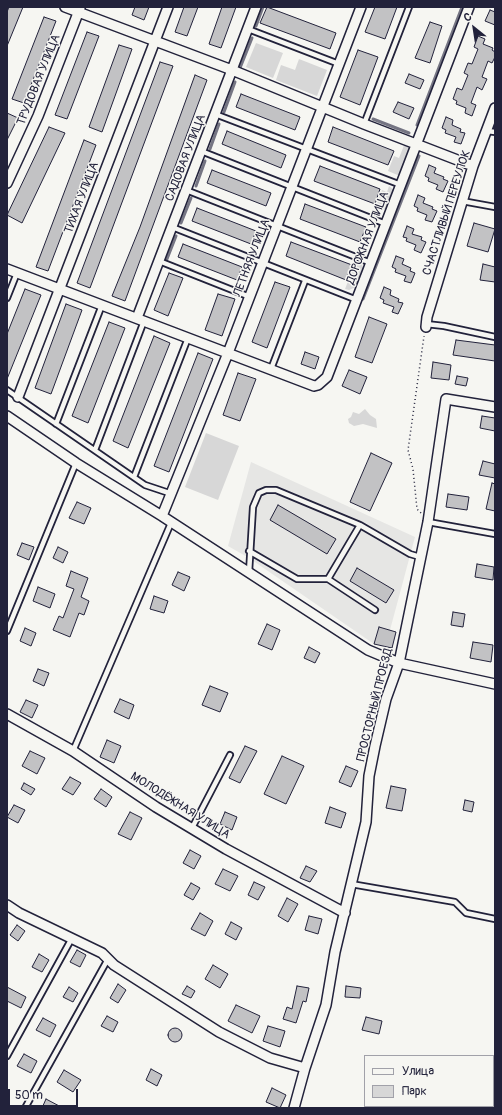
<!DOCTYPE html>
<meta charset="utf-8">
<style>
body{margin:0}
#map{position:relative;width:502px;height:1115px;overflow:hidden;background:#f6f6f2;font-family:Pangolin,sans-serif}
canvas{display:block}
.frame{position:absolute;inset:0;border:8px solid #22223b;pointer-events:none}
.legend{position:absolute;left:364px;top:1055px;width:130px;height:52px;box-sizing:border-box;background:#f6f6f2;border:1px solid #a1a1a9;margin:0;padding:5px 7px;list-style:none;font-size:12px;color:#22223b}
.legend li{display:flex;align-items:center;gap:8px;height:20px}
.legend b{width:20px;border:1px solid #a1a1a9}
.north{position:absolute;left:454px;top:8px;width:40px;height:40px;-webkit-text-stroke:3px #f6f6f2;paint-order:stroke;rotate:330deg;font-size:11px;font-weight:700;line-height:16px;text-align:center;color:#22223b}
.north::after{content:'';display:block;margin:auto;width:14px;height:18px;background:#22223b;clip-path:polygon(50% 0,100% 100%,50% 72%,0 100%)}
.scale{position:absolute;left:8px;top:1089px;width:70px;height:18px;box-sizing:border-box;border:2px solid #22223b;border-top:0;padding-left:5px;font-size:12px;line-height:14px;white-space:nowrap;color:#22223b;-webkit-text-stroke:3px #f6f6f2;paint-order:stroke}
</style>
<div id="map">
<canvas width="502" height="1115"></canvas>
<div class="frame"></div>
<ul class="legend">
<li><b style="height:5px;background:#f6f6f2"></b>Улица</li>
<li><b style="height:11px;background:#d7d7d7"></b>Парк</li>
</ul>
<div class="north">С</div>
<div class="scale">50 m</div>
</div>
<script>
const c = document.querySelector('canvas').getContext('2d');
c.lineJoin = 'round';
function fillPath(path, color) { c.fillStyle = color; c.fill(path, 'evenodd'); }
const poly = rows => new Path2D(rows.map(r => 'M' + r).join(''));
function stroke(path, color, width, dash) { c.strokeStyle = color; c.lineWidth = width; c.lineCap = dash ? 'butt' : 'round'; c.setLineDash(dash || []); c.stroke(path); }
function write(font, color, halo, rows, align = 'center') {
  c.font = font + ' Pangolin,sans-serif'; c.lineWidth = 3; c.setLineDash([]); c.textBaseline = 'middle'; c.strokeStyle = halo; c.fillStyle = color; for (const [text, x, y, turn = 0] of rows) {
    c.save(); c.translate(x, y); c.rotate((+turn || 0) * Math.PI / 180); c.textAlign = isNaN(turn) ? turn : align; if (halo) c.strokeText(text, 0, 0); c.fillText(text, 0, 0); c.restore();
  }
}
fillPath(poly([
 [251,462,415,537,390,630,379,627,374,644,249,558,228,546]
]), '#e6e6e4');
fillPath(poly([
 [256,43,283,53,273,78,246,67],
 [299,59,327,70,317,96,276,80,281,65,295,70],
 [405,143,411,148,400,176,388,171,394,156,399,158],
 [389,186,394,190,386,210,376,206,382,190,387,192],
 [356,261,361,263,364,269,358,286,349,290,345,289],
 [365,409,370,415,376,419,377,428,363,424,354,426,349,423,348,419,351,417,353,412,359,414],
 [206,433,239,446,218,500,185,487]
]), '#d7d7d7');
stroke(poly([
 [256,26,263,7],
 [240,68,252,38],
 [224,112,235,82],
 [373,119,409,133],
 [417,125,462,7],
 [210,149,219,124],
 [196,186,205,161],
 [181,223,191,198],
 [167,259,176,236],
 [363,299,419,156]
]), '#757583', 3);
const building = poly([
 [9,7,23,7,7,46,7,12,9,7],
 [135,7,149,7,144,20,132,15,135,7],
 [184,7,198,7,187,36,175,32,184,7],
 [222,7,236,7,221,48,209,44,222,7],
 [267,7,336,33,330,49,260,23,267,7],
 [375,7,397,7,385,39,365,32,375,7],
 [490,10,495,12,495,25,485,21,490,10],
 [44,17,56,21,24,103,12,99,44,17],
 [430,22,442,26,430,63,415,58,430,22],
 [87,32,99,36,67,119,55,115,87,32],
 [478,36,485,39,483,44,493,48,492,50,495,52,495,57,492,63,488,61,482,77,487,79,482,90,477,87,471,103,476,105,472,116,465,113,466,108,456,104,457,101,453,99,457,88,462,90,468,75,464,73,468,63,472,64,478,49,474,47,478,36],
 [119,45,132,49,102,132,89,127,119,45],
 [358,50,378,57,360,105,340,97,358,50],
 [160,62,173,66,90,288,77,283,160,62],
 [409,74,424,80,420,89,405,83,409,74],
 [195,75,207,80,125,301,112,296,140,227,195,75],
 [241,94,300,117,295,130,236,107,241,94],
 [398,102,414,108,409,119,393,112,398,102],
 [7,113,18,118,7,140,7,113],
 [446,117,453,120,452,125,461,129,460,132,465,133,461,144,454,142,456,137,445,133,446,130,442,128,446,117],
 [49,127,65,133,22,223,7,215,49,127],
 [333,127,394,151,388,165,328,142,333,127],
 [227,131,286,155,281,168,222,144,227,131],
 [84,140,96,145,48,271,36,267,84,140],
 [429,165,436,168,434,173,444,177,443,179,448,181,443,192,436,189,438,185,428,181,429,178,425,176,429,165],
 [320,166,380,189,375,204,314,181,320,166],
 [212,170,271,193,266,206,207,183,212,170],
 [418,195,425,198,423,203,433,207,432,209,437,211,432,222,425,220,427,215,417,211,418,208,414,206,418,195],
 [305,204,366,227,360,242,300,219,305,204],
 [197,208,256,231,251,244,192,221,197,208],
 [474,223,495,229,488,252,467,246,474,223],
 [407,226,414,229,412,234,422,237,421,240,426,242,421,253,414,250,416,245,406,241,407,238,403,237,407,226],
 [291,242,352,265,346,280,286,256,291,242],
 [183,244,242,267,237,280,178,257,183,244],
 [396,256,404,259,402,264,411,268,410,271,415,273,411,283,404,281,406,276,395,272,396,269,392,267,396,256],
 [483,264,495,267,495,282,480,280,483,264],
 [169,273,183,278,168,316,154,310,169,273],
 [275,282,290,287,267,348,252,342,275,282],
 [384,287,391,290,390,295,399,299,398,302,403,303,398,314,392,312,394,307,383,303,384,300,380,298,384,287],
 [25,289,41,295,7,379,7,334,25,289],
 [218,294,235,299,222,336,205,330,218,294],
 [66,304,82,310,51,394,35,388,66,304],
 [369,317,387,324,372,363,355,357,369,317],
 [109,322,125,328,88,423,72,416,109,322],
 [154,336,170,343,128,448,113,441,154,336],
 [456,340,495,345,495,361,453,355,456,340],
 [305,352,319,357,315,369,301,364,305,352],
 [198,353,213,359,169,472,154,466,198,353],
 [433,362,451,365,449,380,431,378,433,362],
 [349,370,367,377,360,394,342,386,349,370],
 [238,373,256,379,240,421,223,415,238,373],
 [457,376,468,378,466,386,455,384,457,376],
 [482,416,495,418,495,431,480,428,482,416],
 [371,453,392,463,370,511,350,502,371,453],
 [483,461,495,464,495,478,479,475,483,461],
 [492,483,495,484,495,511,486,509,492,483],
 [448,494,469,497,467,510,446,507,448,494],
 [77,502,91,508,84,524,69,518,77,502],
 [278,505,336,539,327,554,270,520,278,505],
 [22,543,34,547,29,560,17,555,22,543],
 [58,547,68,552,63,563,53,558,58,547],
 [477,564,494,567,493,580,475,577,477,564],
 [357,568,394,590,386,603,350,581,357,568],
 [71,571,88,578,81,597,89,601,84,615,79,613,70,637,53,630,59,616,63,618,74,589,66,586,71,571],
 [178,572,190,577,184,591,172,585,178,572],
 [38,587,55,594,50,608,33,601,38,587],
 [154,596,168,601,164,613,150,609,154,596],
 [453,612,465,614,463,627,451,625,453,612],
 [267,624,280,630,272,650,258,644,267,624],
 [379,627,396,632,392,648,374,644,379,627],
 [25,628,36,633,31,646,20,641,25,628],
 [473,642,493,645,491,662,470,658,473,642],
 [309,647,320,653,315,663,304,658,309,647],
 [38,669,49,673,44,686,33,681,38,669],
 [210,686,228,693,220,712,202,705,210,686],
 [120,699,134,705,129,719,114,712,120,699],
 [26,700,38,705,32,718,20,712,26,700],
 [107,740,121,746,114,763,100,757,107,740],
 [245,746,257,751,240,783,229,778,245,746],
 [30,751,45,758,37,774,22,766,30,751],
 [282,756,304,766,286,804,264,794,282,756],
 [346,766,358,771,351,787,339,782,346,766],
 [70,777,81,783,73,795,62,789,70,777],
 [24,783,35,789,31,795,21,789,24,783],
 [391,786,406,789,402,811,386,808,391,786],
 [101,789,112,797,106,807,94,799,101,789],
 [465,800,474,802,472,812,463,810,465,800],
 [14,805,25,810,18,823,7,817,14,805],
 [330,807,346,813,341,828,325,823,330,807],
 [130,812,142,818,131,840,118,834,130,812],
 [225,812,237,817,232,830,220,824,225,812],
 [190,850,201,856,194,869,183,863,190,850],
 [306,866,317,871,310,882,300,878,306,866],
 [223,869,238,876,230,891,215,884,223,869],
 [254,882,265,887,258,900,248,895,254,882],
 [191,883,200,888,193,900,184,895,191,883],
 [287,898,298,904,288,922,278,916,287,898],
 [200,913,213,921,205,936,191,929,200,913],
 [309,916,322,919,318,934,305,930,309,916],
 [231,922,242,928,236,940,225,934,231,922],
 [17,925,25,931,18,941,10,935,17,925],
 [77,950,86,955,80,967,70,962,77,950],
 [39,954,49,960,42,972,32,967,39,954],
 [213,965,228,974,220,988,205,979,213,965],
 [118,984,126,990,118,1003,110,998,118,984],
 [187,986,195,991,191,998,182,994,187,986],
 [297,986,309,988,306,1002,303,1001,296,1023,283,1019,287,1007,292,1009,297,986],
 [346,986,361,988,360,998,345,997,346,986],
 [7,987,26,997,21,1008,7,1001,7,987],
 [69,987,78,993,73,1002,63,997,69,987],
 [236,1005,260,1016,252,1033,228,1021,236,1005],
 [107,1016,118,1022,113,1032,101,1026,107,1016],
 [366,1017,382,1021,379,1034,362,1030,366,1017],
 [43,1018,56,1025,50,1037,36,1030,43,1018],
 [268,1026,285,1031,280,1047,263,1041,268,1026],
 '168 1035a7 7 0 1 1 14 0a7 7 0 1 1-14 0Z',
 [24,1054,37,1061,31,1073,17,1066,24,1054],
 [151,1069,162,1075,157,1086,146,1080,151,1069],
 [64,1070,81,1080,73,1092,57,1082,64,1070],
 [272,1088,286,1095,280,1108,266,1102,272,1088],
 [46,1099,63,1108,42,1108,46,1099]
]);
fillPath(building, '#c2c2c4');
stroke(building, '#22223b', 1);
const lane = poly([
 [248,29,339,64],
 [215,114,401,185],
 [364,124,409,7],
 [487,131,495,132],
 [201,151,386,224],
 [186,190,371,263],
 [462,201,495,207],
 [172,227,357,300],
 [159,261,250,297],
 [7,298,17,273],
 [426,324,444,326,495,337],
 [271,369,305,281],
 [7,390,145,485,172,494],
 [56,424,102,305],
 [95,450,144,321],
 [134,477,188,338],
 [428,522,495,534],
 [249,551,297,579,328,579],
 [249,573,253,507,259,493,266,490,276,490,360,525],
 [375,610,328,579,360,525,410,554,420,557],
 [7,631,76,463],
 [73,751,171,523],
 [192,828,230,755],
 [351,884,455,902,466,913,495,919],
 [7,1056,72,938],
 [25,1108,108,959]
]);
const street = poly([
 [65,7,232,70,364,124,473,166],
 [7,183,38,116,80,8],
 [7,269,314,386,318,385,327,377,469,7],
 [137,318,256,7],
 [426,327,427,317,473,166,495,108],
 [18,397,168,7],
 [7,416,76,463,162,516,368,650,399,663,495,684],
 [162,516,228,353,361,7],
 [7,714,73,751,156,807,226,849,345,913],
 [7,905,19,913,102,953,114,965,219,1032,270,1058,305,1068],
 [294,1108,305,1068,326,1005,335,952,366,822,369,776,375,746,386,699,399,663,428,522,446,399,495,407]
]);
stroke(lane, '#22223b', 8);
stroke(street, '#22223b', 12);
stroke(poly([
 [421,513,417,509,413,469,408,450,424,336]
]), '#22223b', 1.5, [1, 3]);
stroke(lane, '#f6f6f2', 4.5);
stroke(street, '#f6f6f2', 9);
write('12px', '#22223b', '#f6f6f2', [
 ["ТРУДОВАЯ УЛИЦА",39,80,-68],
 ["САДОВАЯ УЛИЦА",186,158,-69],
 ["ТИХАЯ УЛИЦА",82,198,-69],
 ["СЧАСТЛИВЫЙ ПЕРЕУЛОК",447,213,-72],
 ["ДОРОЖНАЯ УЛИЦА",368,238,-69],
 ["ЛЕТНЯЯ УЛИЦА",252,258,-69],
 ["ПРОСТОРНЫЙ ПРОЕЗД",375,705,-76],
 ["МОЛОДЁЖНАЯ УЛИЦА",180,806,32]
]);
</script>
